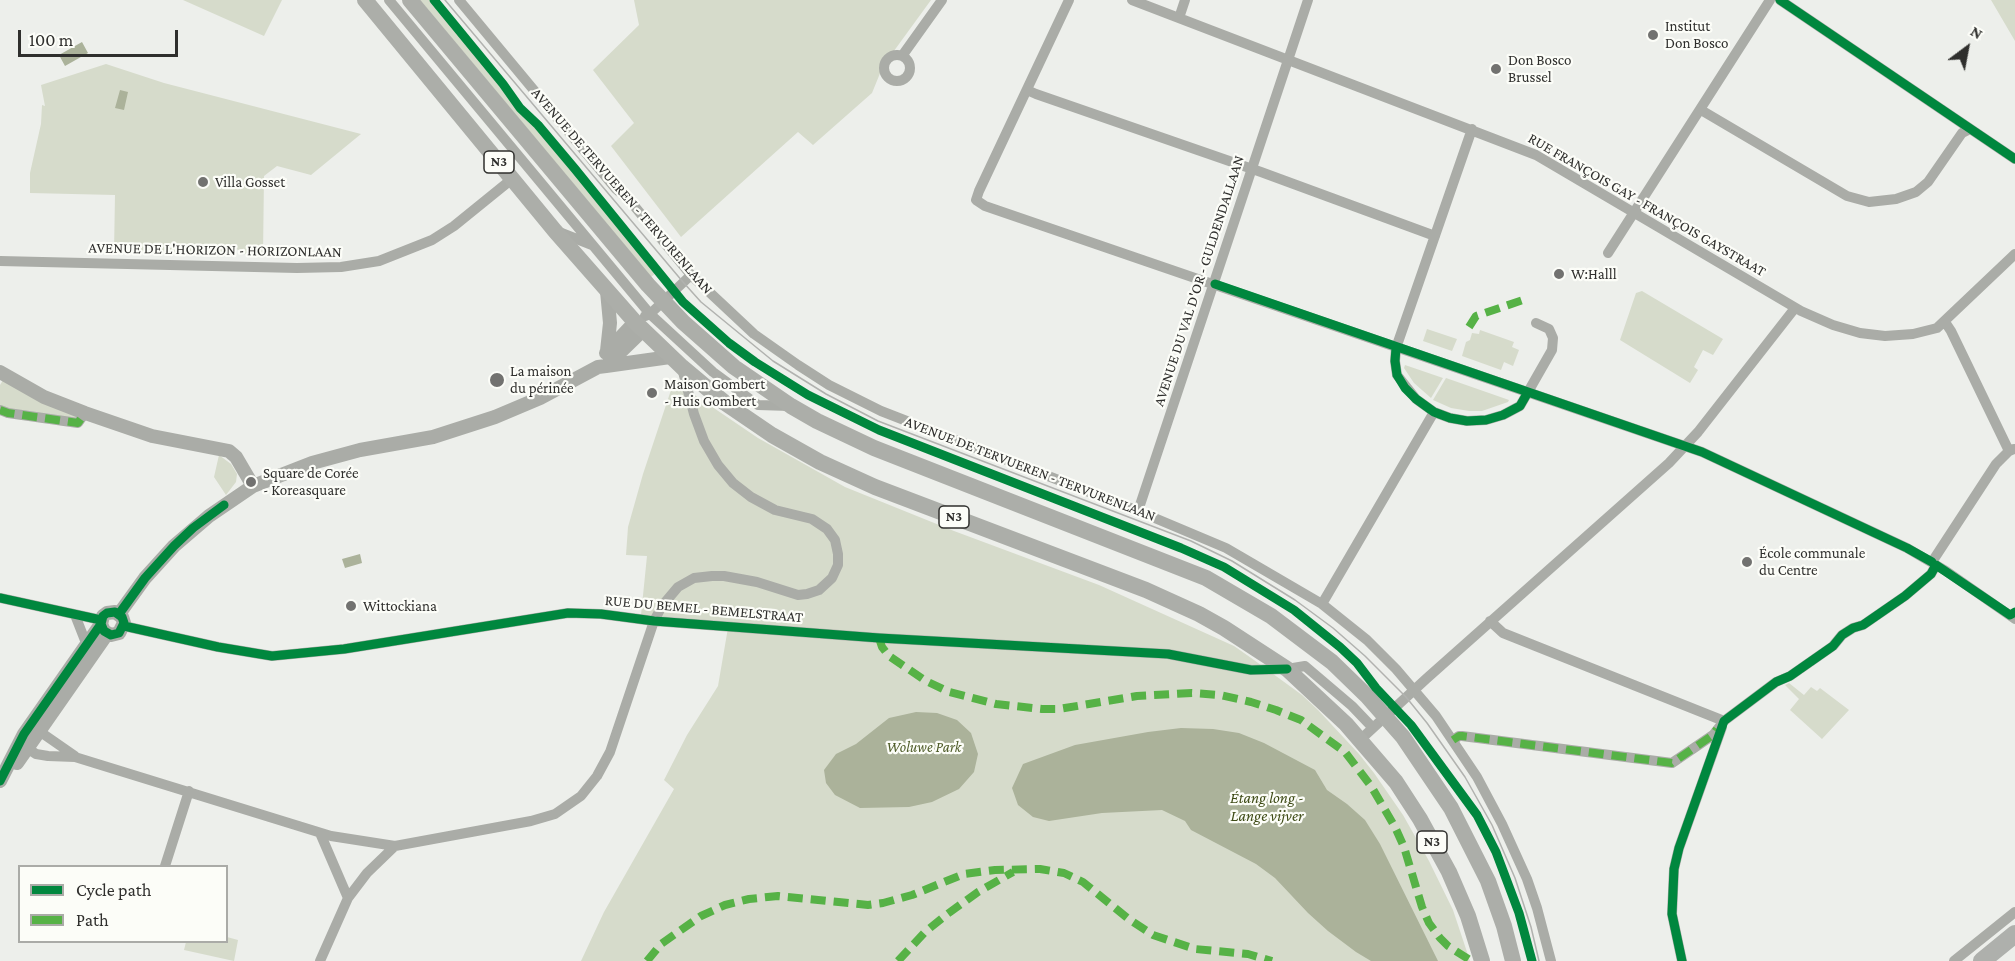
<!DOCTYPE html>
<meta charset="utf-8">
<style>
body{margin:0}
#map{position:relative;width:2015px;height:961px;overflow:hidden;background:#edefeb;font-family:"Crimson Pro",serif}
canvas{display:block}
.legend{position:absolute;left:18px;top:865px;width:210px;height:78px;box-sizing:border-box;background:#fcfdf8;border:2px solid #aaaba7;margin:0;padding:8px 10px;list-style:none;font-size:18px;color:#2f2f2d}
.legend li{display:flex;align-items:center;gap:12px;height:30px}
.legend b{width:30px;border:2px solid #aaaba7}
.north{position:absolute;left:1937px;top:18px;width:60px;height:60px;-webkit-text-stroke:4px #fcfdf8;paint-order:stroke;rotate:32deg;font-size:16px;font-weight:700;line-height:24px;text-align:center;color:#2f2f2d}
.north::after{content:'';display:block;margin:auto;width:21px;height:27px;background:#2f2f2d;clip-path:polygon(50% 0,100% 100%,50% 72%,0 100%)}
.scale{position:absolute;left:18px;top:30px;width:160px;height:27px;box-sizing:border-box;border:3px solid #2f2f2d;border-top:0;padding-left:8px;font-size:18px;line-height:21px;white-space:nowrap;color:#2f2f2d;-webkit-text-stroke:4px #fcfdf8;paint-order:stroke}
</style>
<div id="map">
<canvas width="2015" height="961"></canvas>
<ul class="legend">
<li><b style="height:8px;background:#00873e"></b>Cycle path</li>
<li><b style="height:8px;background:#56b246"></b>Path</li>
</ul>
<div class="north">N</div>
<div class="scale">100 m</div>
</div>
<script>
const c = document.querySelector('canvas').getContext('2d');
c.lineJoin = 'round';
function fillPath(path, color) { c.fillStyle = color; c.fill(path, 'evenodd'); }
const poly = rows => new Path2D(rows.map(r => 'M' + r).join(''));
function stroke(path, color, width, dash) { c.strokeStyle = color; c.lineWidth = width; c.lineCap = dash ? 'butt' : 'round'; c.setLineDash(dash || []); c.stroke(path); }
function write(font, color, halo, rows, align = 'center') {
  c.font = font + ' "Crimson Pro",serif'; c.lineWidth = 4.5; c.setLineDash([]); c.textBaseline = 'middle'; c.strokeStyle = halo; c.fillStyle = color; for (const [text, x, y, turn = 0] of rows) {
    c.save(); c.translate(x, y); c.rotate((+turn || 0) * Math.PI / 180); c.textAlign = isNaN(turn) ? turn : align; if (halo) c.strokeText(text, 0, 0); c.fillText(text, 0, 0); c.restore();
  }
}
fillPath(poly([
 [183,0,282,0,264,36],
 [420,0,430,0,505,90,519,111,532,122,550,144,656,273,651,277],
 [634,0,931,0,883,66,872,93,813,145,798,132,681,237,611,146,634,123,593,70,639,25],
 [1991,0,2015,0,2015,41],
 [106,64,164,83,361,134,311,175,277,166,264,176,263,255,242,254,235,247,228,254,138,252,136,250,130,250,127,252,114,252,115,195,30,193,30,173,41,124,42,105,45,106,41,85],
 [1642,291,1723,339,1713,355,1703,350,1694,367,1698,370,1690,383,1620,340,1636,293],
 [1427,329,1457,339,1452,351,1423,341],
 [1480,330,1514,342,1512,347,1519,350,1513,366,1504,362,1501,370,1462,356,1466,342,1470,340,1472,333,1479,334],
 [1405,365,1443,378,1431,398,1414,383,1404,368],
 [1446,378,1509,400,1508,402,1482,411,1469,411,1451,408,1433,400],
 [3,380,78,416,76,419,0,408,0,385],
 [674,381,758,438,845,487,954,531,1099,585,1234,646,1254,660,1302,695,1318,710,1359,754,1374,773,1403,815,1429,861,1453,910,1470,961,581,961,604,912,674,789,664,780,687,735,718,686,729,622,641,615,647,556,626,555,628,527,643,474],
 [219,455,231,464,237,474,236,482,226,495,214,477],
 [1789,683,1804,695,1811,687,1817,691,1820,688,1849,710,1822,739,1790,710,1799,699,1785,685],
 [227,937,238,940,234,961,184,950,186,942,226,942]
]), '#d6dbcb');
fillPath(poly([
 [82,42,88,53,65,66,59,55],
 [120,90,128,92,124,110,115,108],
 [360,554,362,563,345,568,342,559],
 [916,712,937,713,957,720,971,733,978,754,974,772,959,789,932,802,909,807,860,808,835,795,826,783,824,770,836,754,856,744,889,718],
 [1181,728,1213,729,1239,733,1264,743,1315,770,1327,790,1347,804,1365,820,1380,844,1438,961,1371,961,1356,952,1328,931,1308,913,1275,878,1256,864,1191,830,1185,821,1162,810,1102,813,1049,821,1033,817,1018,805,1012,788,1023,764,1075,745,1148,732]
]), '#abb29a');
stroke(poly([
 [389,0,650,314,713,372,758,405,790,406],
 [459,0,616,189,631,202,691,275,754,334,798,365,829,385,881,411,1138,511,1226,548,1322,604,1367,640,1396,669,1436,716,1477,777,1502,824,1527,879,1537,908,1551,961],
 [1069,0,979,191,976,200,985,206,1702,452,1907,548,1946,571,2015,619],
 [1132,0,1536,155,1801,311,1833,325,1860,333,1885,336,1913,334,1937,328,2015,254],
 [1780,0,2015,159],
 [1179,18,1185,0],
 '884 68a13 13 0 1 1 26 0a13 13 0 1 1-26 0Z',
 [902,56,942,0],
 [1027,90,1036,94,1261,172,1435,236],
 [1701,110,1847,196,1869,202,1896,199,1916,192,1928,182,1962,133,1970,129],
 [1472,129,1396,348,1395,361,1397,375,1416,399,1434,412,1450,418,1467,421,1486,420,1503,415,1520,406,1552,350,1553,338,1549,329,1536,323],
 [559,232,592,245],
 [1608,253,1770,0],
 [0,261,297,268,341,267,379,261,432,240,454,226,512,179],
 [645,316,650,314,691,275],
 [1945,322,1951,331,2009,451],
 [0,410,8,413,78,423,85,413],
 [1138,511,1308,0],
 [1932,562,1996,464,2009,451,2014,449],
 [0,598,101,620],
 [1322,604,1434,412],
 [75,615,86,643],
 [1490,621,1503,633,1724,721],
 [124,626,218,647,272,656,344,649,568,613,601,614,654,621,879,638,1168,654,1251,670,1287,669,1305,666,1352,706,1373,728],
 [39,731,75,756],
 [1361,739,1426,679,1669,463,1698,432,1795,308],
 [1453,740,1459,736,1462,736,1672,763,1713,735,1724,721,1776,682,1790,676,1833,646,1842,635,1853,628,1863,625,1905,596,1931,574,1936,565],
 [27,748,36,754,48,756,75,757,331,836,395,846],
 [320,833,348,898],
 [165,866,189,791],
 [320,961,348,898,367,873,395,846,531,821,555,814,581,796,597,776,610,752,654,621,662,606,678,587,694,578,712,576,724,576,757,582,798,595,807,594,819,590,832,578,838,565,838,554,835,540,827,529,812,519,775,510,751,497,733,483,718,465,704,441,694,414,682,368],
 [1682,961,1672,914,1674,869,1679,848,1722,727],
 [1954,961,2015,912]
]), '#aaaca7', 10);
stroke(poly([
 [607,351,610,323,607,291],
 [606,353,635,322],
 [606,366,670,357],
 [0,372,44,397,85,413,152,436,229,451,236,457,253,486],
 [119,614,145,578,174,546,209,516,253,486,312,463,360,450,433,437,495,417,540,398,598,367,606,366,643,330],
 [17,763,107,634],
 [0,781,24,734,101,624,103,616,107,613,115,612,122,617,124,623,119,633,111,635,104,631,101,624]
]), '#aaaca7', 14);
stroke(poly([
 [365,0,555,231,635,322,682,367,725,403,772,435,820,462,875,487,1146,590,1199,614,1224,628,1287,669,1346,724,1396,782,1420,819,1449,872,1468,916,1482,961],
 [410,0,648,285,683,322,734,367,791,406,817,421,874,448,1206,578,1271,616,1332,662,1367,696,1403,737,1451,808,1488,881,1504,926,1513,961]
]), '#acaea9', 16);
stroke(poly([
 [1982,961,2015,934]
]), '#aeb0ac', 18);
stroke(poly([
 [445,0,683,282,701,302,773,361,826,394,878,421,1191,541,1232,561,1295,600,1333,628,1365,656,1406,697,1427,723,1465,777,1492,825,1515,878,1531,927,1539,961]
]), '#b1b2af', 1.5);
stroke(poly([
 [1469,327,1476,316,1523,300,1528,302],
 [0,410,8,413,78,423,85,413],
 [879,638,882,647,889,656,926,681,949,692,996,704,1042,709,1059,709,1137,696,1192,693,1220,695,1251,702,1276,710,1301,720,1345,752,1371,786,1395,827,1404,847,1422,907,1429,923,1440,938,1448,946,1470,960],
 [1453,740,1459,736,1462,736,1672,763,1713,735,1717,729],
 [647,961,661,944,701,916,725,905,749,899,778,896,868,905,883,903,912,895,964,874,995,870,1040,869,1064,873,1083,882,1130,920,1153,935,1195,949,1248,954,1272,961],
 [898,961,925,932,946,915,978,892,1013,872]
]), '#56b246', 8, [15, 8]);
stroke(poly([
 [434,0,503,84,520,108,538,125,575,169,683,302,729,343,755,362,808,395,879,430,1181,548,1224,567,1294,610,1340,647,1357,663,1376,688,1411,725,1477,815,1496,852,1519,913,1532,961],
 [1780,0,2015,159],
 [1215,284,1702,452,1907,548,1932,562],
 [1396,348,1395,361,1397,375,1405,388,1416,399,1434,412,1450,418,1467,421,1486,420,1503,415,1520,406,1528,392],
 [0,598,101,620],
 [119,614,145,578,174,546,193,528,224,505],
 [124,626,218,647,272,656,344,649,568,613,601,614,654,621,879,638,1168,654,1251,670,1287,669],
 [0,781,24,734,101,624,103,616,107,613,115,612,122,617,124,623,119,633,111,635,104,631,101,624],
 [1682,961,1672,914,1674,869,1679,848,1724,721,1776,682,1790,676,1833,646,1842,635,1853,628,1863,625,1905,596,1931,574,1936,565,2010,615,2015,612]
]), '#00873e', 9);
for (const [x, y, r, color] of [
 [1653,35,6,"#727270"],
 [1496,69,6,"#727270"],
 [203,182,6,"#727270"],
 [1559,274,6,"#727270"],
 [497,380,8,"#727270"],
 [652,393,6,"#727270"],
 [251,482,6,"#727270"],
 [1747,562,6,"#727270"],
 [351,606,6,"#727270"]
]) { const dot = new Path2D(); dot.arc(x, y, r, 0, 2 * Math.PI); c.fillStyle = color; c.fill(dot); stroke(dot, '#fcfdf8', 2); }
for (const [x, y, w] of [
 [499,162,30],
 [954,517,30],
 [1432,842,30]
]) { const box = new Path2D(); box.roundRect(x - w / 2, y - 11, w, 22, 4.5); c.fillStyle = '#fcfdf8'; c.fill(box); stroke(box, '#2f2f2d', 1.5); }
write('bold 14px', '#2f2f2d', null, [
 ["N3",499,162],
 ["N3",954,517],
 ["N3",1432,842]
]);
write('15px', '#2f2f2d', '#fcfdf8', [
 ["Institut",1665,26],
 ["Don Bosco",1665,43],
 ["Don Bosco",1508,60],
 ["Brussel",1508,77],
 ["Villa Gosset",215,182],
 ["W:Halll",1571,274],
 ["La maison",510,371],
 ["du périnée",510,388],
 ["Maison Gombert",664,384],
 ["- Huis Gombert",664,401],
 ["Square de Corée",263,473],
 ["- Koreasquare",263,490],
 ["École communale",1759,553],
 ["du Centre",1759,570],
 ["Wittockiana",363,606]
], 'left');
write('15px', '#2f2f2d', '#fcfdf8', [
 ["AVENUE DE TERVUEREN - TERVURENLAAN",622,191,49],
 ["RUE FRANÇOIS GAY - FRANÇOIS GAYSTRAAT",1647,205,30],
 ["AVENUE DE L'HORIZON - HORIZONLAAN",215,250,1],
 ["AVENUE DU VAL D'OR - GULDENDALLAAN",1199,281,-72],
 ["AVENUE DE TERVUEREN - TERVURENLAAN",1030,469,21],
 ["RUE DU BEMEL - BEMELSTRAAT",704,609,5]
]);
write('italic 15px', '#4e5c28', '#fcfdf8', [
 ["Woluwe Park",924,747]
]);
write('italic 16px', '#3e4b16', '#fcfdf8', [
 ["Étang long -",1267,798],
 ["Lange vijver",1267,816]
]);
</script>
